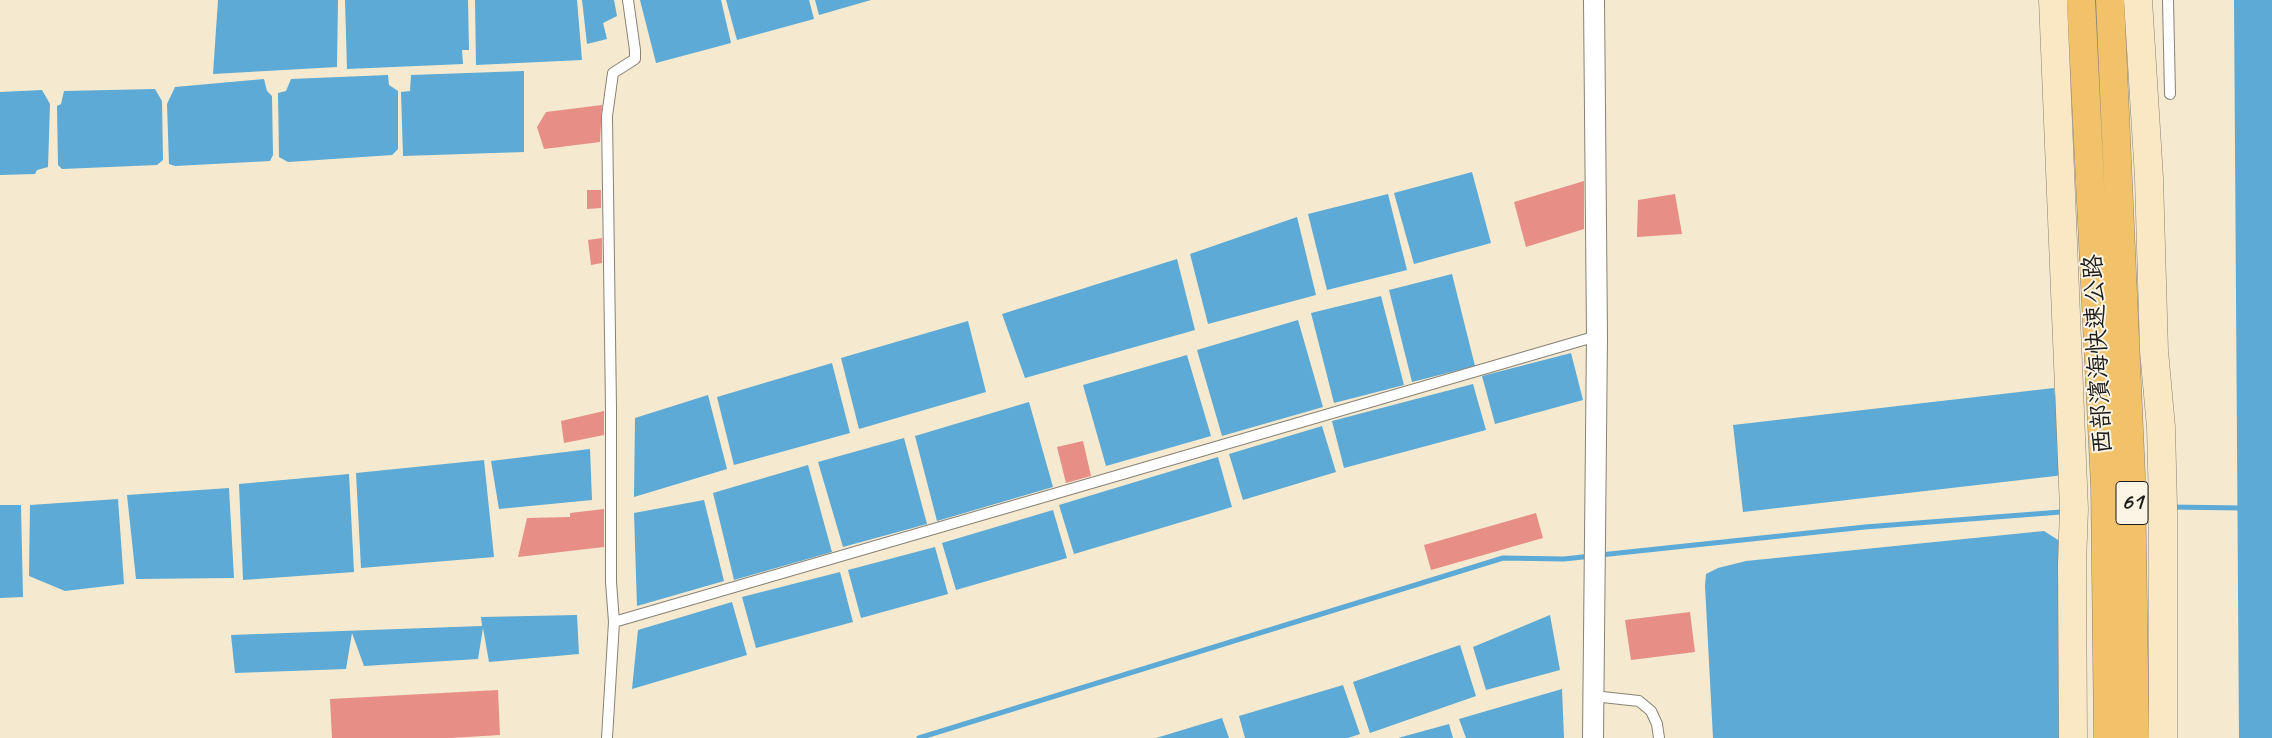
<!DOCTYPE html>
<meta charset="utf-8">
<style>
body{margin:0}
canvas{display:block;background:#f5e9cf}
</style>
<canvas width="2272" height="738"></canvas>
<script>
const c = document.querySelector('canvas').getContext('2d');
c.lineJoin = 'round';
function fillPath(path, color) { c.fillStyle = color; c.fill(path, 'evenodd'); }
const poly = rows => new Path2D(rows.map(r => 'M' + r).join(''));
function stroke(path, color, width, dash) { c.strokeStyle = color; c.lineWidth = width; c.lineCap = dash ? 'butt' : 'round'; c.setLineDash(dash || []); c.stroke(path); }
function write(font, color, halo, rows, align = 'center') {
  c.font = font + ' Caveat,"LXGW WenKai TC",sans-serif'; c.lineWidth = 4; c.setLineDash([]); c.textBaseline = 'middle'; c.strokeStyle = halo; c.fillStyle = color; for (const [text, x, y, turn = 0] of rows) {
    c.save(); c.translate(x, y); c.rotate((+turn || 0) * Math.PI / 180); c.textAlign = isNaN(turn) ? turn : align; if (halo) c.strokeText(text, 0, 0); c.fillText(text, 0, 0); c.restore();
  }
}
fillPath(poly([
 [218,0,338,0,337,67,213,74],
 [345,0,468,0,469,50,462,50,463,64,347,69],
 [475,0,577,0,582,60,476,65],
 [582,0,614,0,617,16,603,23,607,39,587,44],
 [640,0,721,0,731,43,656,63],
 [726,0,809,0,814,19,737,40],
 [815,0,871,0,819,15],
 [2234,0,2272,0,2272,738,2239,738],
 [524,71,524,152,403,156,401,92,410,91,411,75],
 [388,75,389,85,398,91,398,149,392,155,288,162,279,157,278,93,286,91,291,79],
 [264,79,267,91,272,96,273,155,270,161,175,166,169,164,167,104,175,87],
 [155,89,162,101,163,160,157,165,62,169,58,165,57,106,61,104,64,91],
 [42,90,50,104,48,167,37,170,35,174,0,175,0,92],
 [1472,172,1491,243,1414,264,1394,193],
 [1388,194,1407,270,1327,290,1308,214],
 [1297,217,1316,295,1208,324,1190,254],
 [1177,259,1195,330,1025,378,1002,314],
 [1452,274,1475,366,1412,382,1389,290],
 [1381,296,1404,385,1334,403,1311,313],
 [1298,320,1323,407,1222,436,1197,350],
 [968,321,986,392,859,429,841,358],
 [1571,353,1583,400,1495,424,1482,376],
 [1187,355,1211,436,1106,466,1083,385],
 [832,363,850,433,734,465,717,397],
 [1473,384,1486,430,1344,468,1332,421],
 [2054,388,2064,475,1743,512,1733,425],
 [708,395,727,469,634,497,635,418],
 [1029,402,1053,487,937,521,915,436],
 [1322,426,1336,472,1243,500,1229,454],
 [904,438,927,524,843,547,818,462],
 [590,449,592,500,499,509,491,461],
 [1218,457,1232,507,1074,554,1059,505],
 [484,460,494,557,361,568,356,473],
 [808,465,832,552,734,580,713,493],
 [349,474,354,572,243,580,239,484],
 [229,488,234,578,136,579,127,495],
 [118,499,124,584,65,591,29,576,30,505],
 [704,500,724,581,637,606,634,513],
 [0,505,21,505,23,597,0,598],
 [1053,510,1067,558,956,590,942,543],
 [2044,531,2072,549,2075,738,1713,738,1705,586,1706,574,1718,568,1746,561],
 [935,547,948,594,861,618,848,570],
 [840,572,853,622,756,648,742,597],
 [732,602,747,655,632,689,638,630],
 [577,615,579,654,489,662,483,628,478,659,364,666,352,633,346,669,235,673,231,635,482,626,481,617],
 [1550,615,1560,670,1486,690,1473,647],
 [1460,645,1476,696,1370,733,1353,682],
 [1343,685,1360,734,1348,738,1245,738,1239,716],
 [1562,689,1564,738,1466,738,1459,719],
 [1222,718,1229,738,1156,738],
 [1449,724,1453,738,1398,738]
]), '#5caad5');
stroke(poly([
 [2170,507,2242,508],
 [1600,555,1865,527,2061,512],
 [919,738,1503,558,1564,559,1592,556]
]), '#5caad5', 5);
fillPath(poly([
 [602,105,600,142,544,149,537,127,546,112],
 [1584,181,1584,229,1526,247,1514,202],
 [587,190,601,190,601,208,587,209],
 [1675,194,1682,234,1637,237,1638,200],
 [602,238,602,263,591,265,588,240],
 [604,411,604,435,564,443,561,421],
 [1083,441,1091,476,1066,483,1057,447],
 [604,509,604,547,518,557,527,518,570,517,570,513],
 [1536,513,1543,538,1431,570,1424,545],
 [1690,612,1695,652,1631,660,1625,620],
 [498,690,500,735,450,738,332,738,330,699]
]), '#e78e87');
const lane = poly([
 [2168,0,2170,94],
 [614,622,1597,336],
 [1593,696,1639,701,1651,711,1657,724,1659,738],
 [607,738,614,622,611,582,611,409,607,116,613,73,635,59,635,50,628,0]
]);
const street = poly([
 [1593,738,1597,336,1594,0]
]);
const secondary = poly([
 [2053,0,2074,509,2072,564,2073,738],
 [2138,0,2149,178,2154,351,2161,427,2163,507,2163,738]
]);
const highway = poly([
 [2081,0,2105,487,2108,738],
 [2110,0,2131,475,2135,738]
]);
stroke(lane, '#888276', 12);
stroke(street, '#888276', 22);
stroke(secondary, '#888276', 29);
stroke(highway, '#888276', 29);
stroke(lane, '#fff', 10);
stroke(street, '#fff', 20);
stroke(secondary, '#fae7c3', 28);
stroke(highway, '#f2c26a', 28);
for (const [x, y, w] of [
 [2132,503,32]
]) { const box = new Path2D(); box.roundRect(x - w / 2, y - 21.5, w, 43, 4); c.fillStyle = '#fcf5e5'; c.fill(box); stroke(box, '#1c1c1c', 1); }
write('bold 24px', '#1c1c1c', null, [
 ["61",2132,503]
]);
write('25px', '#1c1c1c', '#fcf5e5', [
 ["西部濱海快速公路",2099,354,-93]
]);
</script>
